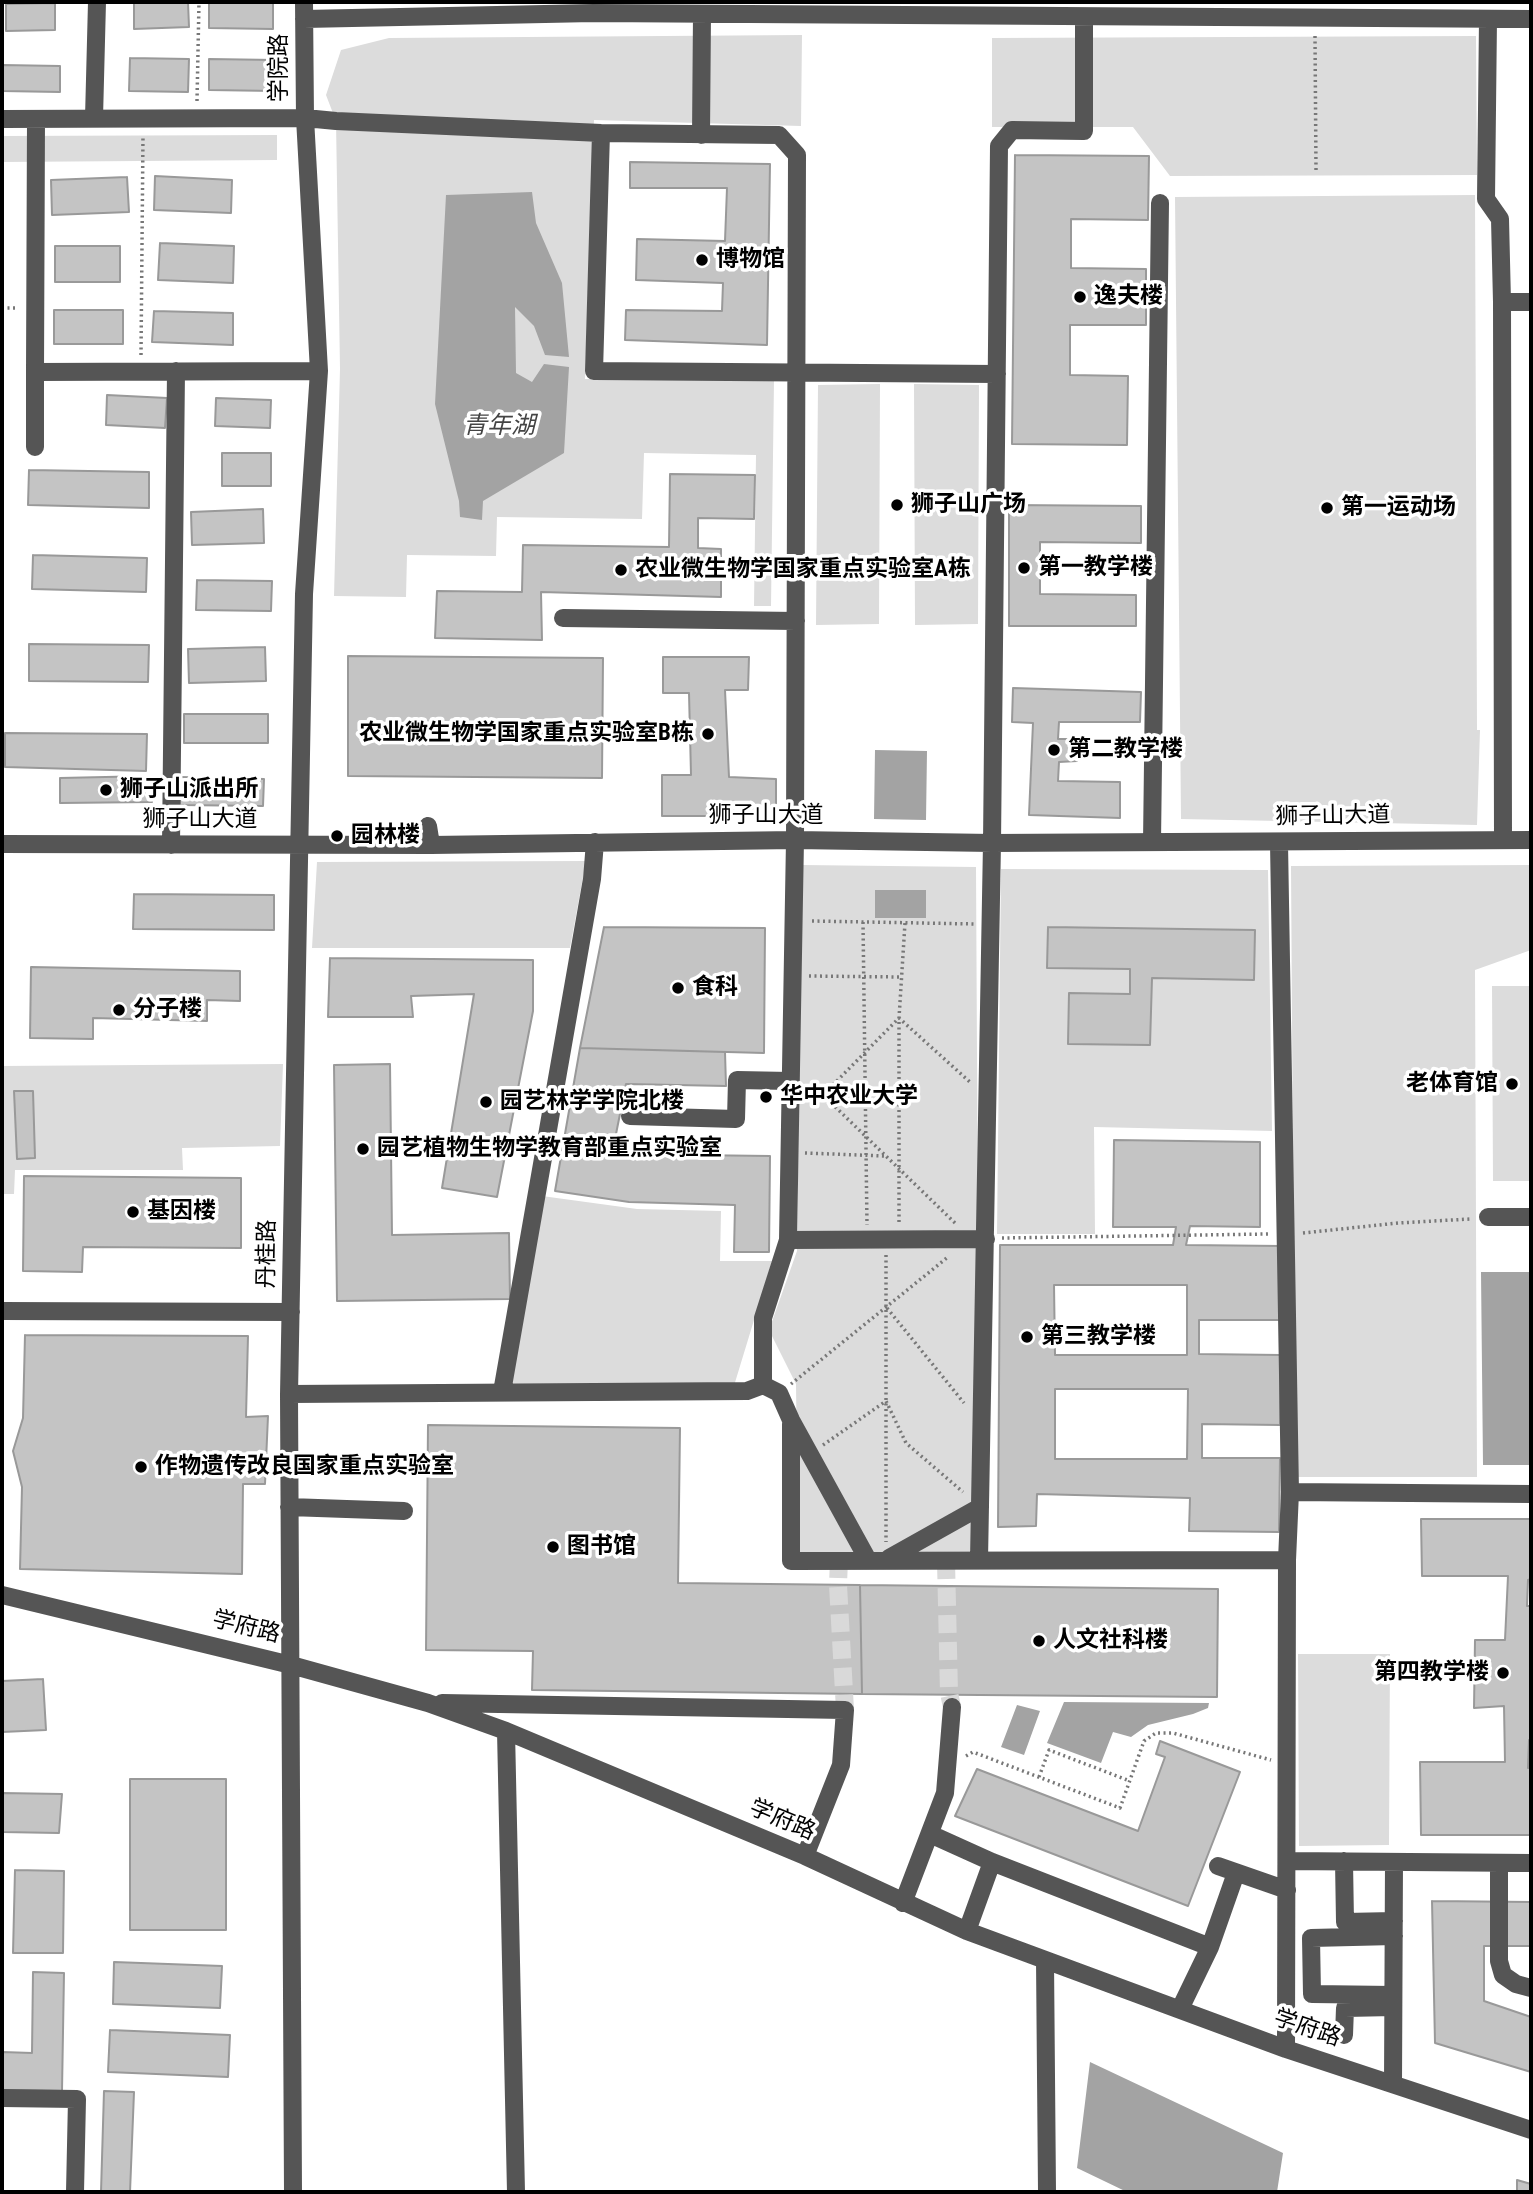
<!DOCTYPE html>
<meta charset="utf-8">
<style>
body{margin:0}
#map{position:relative;width:1533px;height:2194px;overflow:hidden;background:#fff;font-family:"Roboto Condensed",sans-serif}
canvas{display:block}
.frame{position:absolute;inset:0;border:4px solid #000;pointer-events:none}
</style>
<div id="map">
<canvas width="1533" height="2194"></canvas>
<div class="frame"></div>
</div>
<script>
const c = document.querySelector('canvas').getContext('2d');
c.lineJoin = 'round';
function fillPath(path, color) { c.fillStyle = color; c.fill(path, 'evenodd'); }
const poly = rows => new Path2D(rows.map(r => 'M' + r).join(''));
function stroke(path, color, width, dash) { c.strokeStyle = color; c.lineWidth = width; c.lineCap = dash ? 'butt' : 'round'; c.setLineDash(dash || []); c.stroke(path); }
function write(font, color, halo, rows, align = 'center') {
  c.font = font + ' "Roboto Condensed","Noto Sans SC",sans-serif'; c.lineWidth = 7; c.setLineDash([]); c.textBaseline = 'middle'; c.strokeStyle = halo; c.fillStyle = color; for (const [text, x, y, turn = 0] of rows) {
    c.save(); c.translate(x, y); c.rotate((+turn || 0) * Math.PI / 180); c.textAlign = isNaN(turn) ? turn : align; if (halo) c.strokeText(text, 0, 0); c.fillText(text, 0, 0); c.restore();
  }
}
fillPath(poly([
 [802,35,801,126,594,120,585,379,774,380,771,606,754,606,756,455,644,453,642,519,497,517,496,556,407,555,406,597,334,596,340,369,336,121,326,95,341,50,389,38],
 [1476,36,1477,175,1170,176,1133,127,992,127,992,38],
 [277,135,277,160,2,162,2,136],
 [1475,195,1477,730,1480,730,1477,825,1181,819,1175,197],
 [880,384,879,624,816,625,818,385],
 [914,384,979,385,978,624,915,625],
 [586,861,570,948,312,948,317,862],
 [802,865,976,867,978,1248,972,1552,798,1553,796,1384,769,1330,797,1251],
 [1531,865,1531,950,1475,970,1477,1477,1295,1477,1291,866],
 [1001,869,1268,870,1272,1131,1094,1127,1095,1234,997,1234],
 [1492,986,1531,986,1531,1181,1493,1181],
 [283,1064,280,1146,182,1148,183,1170,15,1170,14,1194,2,1194,2,1066],
 [542,1196,637,1209,721,1211,720,1261,772,1261,733,1389,510,1386],
 [1298,1654,1390,1654,1389,1845,1299,1846]
]), '#dcdcdc');
fillPath(poly([
 [532,192,536,223,562,283,569,357,545,355,534,326,515,307,516,373,532,382,544,364,569,367,564,453,483,501,482,520,460,517,459,501,435,404,446,195],
 [875,750,927,751,926,820,874,819],
 [875,890,926,890,926,918,875,918],
 [1481,1272,1531,1272,1531,1465,1483,1465],
 [1064,1702,1209,1703,1208,1708,1193,1714,1148,1725,1131,1737,1113,1732,1101,1763,1047,1743],
 [1017,1705,1040,1711,1024,1755,1001,1747],
 [1090,2062,1283,2153,1277,2192,1127,2192,1077,2168]
]), '#a3a3a3');
const building = poly([
 [134,2,188,2,189,27,134,29,134,2],
 [209,2,273,2,273,29,209,28,209,2],
 [55,3,55,30,6,31,6,4,55,3],
 [130,58,189,59,188,92,129,91,130,58],
 [209,59,275,60,275,91,209,90,209,59],
 [2,65,60,66,60,92,2,91,2,65],
 [1015,155,1149,156,1148,220,1071,219,1071,268,1146,269,1146,325,1070,325,1070,375,1128,376,1127,445,1012,444,1015,155],
 [630,162,770,164,767,345,625,340,626,310,722,311,723,283,636,280,637,239,725,241,727,188,630,188,630,162],
 [155,176,232,180,231,213,154,210,155,176],
 [127,177,129,212,52,215,51,180,127,177],
 [160,243,234,246,233,283,158,280,160,243],
 [55,246,120,246,120,282,55,282,55,246],
 [54,310,123,310,123,344,54,344,54,310],
 [154,311,233,313,233,345,152,342,154,311],
 [107,395,167,398,165,428,106,425,107,395],
 [216,398,271,400,270,428,215,426,216,398],
 [222,453,271,453,271,486,222,486,222,453],
 [29,470,149,472,149,508,28,505,29,470],
 [670,474,755,475,754,519,698,518,698,548,721,549,721,597,541,592,542,640,435,638,437,591,522,592,523,545,669,547,670,474],
 [1009,505,1141,506,1141,543,1040,542,1040,594,1136,595,1136,626,1009,626,1009,505],
 [263,509,264,543,192,545,191,512,263,509],
 [33,555,147,558,146,592,32,589,33,555],
 [197,580,272,581,271,611,196,610,197,580],
 [29,644,149,645,148,682,29,681,29,644],
 [265,647,266,681,189,683,188,649,265,647],
 [348,656,603,658,602,778,348,776,348,656],
 [663,657,749,657,748,690,725,690,729,777,776,779,776,816,662,816,662,775,691,775,689,693,663,693,663,657],
 [1013,688,1141,692,1140,722,1059,722,1058,739,1078,739,1077,761,1059,762,1058,781,1120,782,1120,818,1029,815,1033,723,1012,722,1013,688],
 [184,714,268,714,268,743,184,743,184,714],
 [5,733,147,734,146,771,5,767,5,733],
 [151,776,152,802,60,803,60,778,151,776],
 [180,777,264,779,263,806,180,805,180,777],
 [134,894,274,895,274,930,133,929,134,894],
 [604,927,765,928,764,1053,580,1048,604,927],
 [1048,927,1255,930,1254,980,1152,978,1150,1045,1068,1044,1069,993,1130,994,1130,969,1047,968,1048,927],
 [330,958,533,960,533,1011,497,1197,442,1188,474,994,411,996,413,1017,328,1017,330,958],
 [31,967,240,971,240,1001,207,1000,207,1021,93,1018,93,1039,30,1038,31,967],
 [580,1048,725,1052,726,1086,626,1084,612,1154,770,1156,769,1252,734,1252,735,1205,629,1202,555,1191,580,1048],
 [390,1064,392,1235,509,1233,510,1299,337,1301,334,1065,390,1064],
 [14,1091,33,1091,35,1158,17,1159,14,1091],
 [1114,1140,1260,1142,1260,1227,1190,1226,1186,1245,1281,1246,1281,1320,1199,1320,1199,1354,1280,1355,1280,1425,1202,1424,1202,1458,1280,1458,1279,1532,1189,1531,1190,1498,1037,1494,1036,1526,998,1527,1000,1245,1173,1245,1176,1227,1113,1227,1114,1140],
 [1054,1285,1187,1285,1187,1355,1055,1355,1054,1285],
 [1055,1389,1188,1389,1187,1459,1055,1459,1055,1389],
 [24,1176,241,1178,241,1248,83,1247,82,1272,23,1271,24,1176],
 [25,1335,248,1336,246,1417,268,1416,265,1484,243,1484,242,1574,20,1569,22,1487,13,1451,23,1418,25,1335],
 [428,1425,680,1428,678,1583,860,1585,862,1694,532,1690,533,1651,426,1650,428,1425],
 [1421,1519,1531,1519,1531,1579,1528,1580,1527,1606,1531,1606,1531,1740,1529,1740,1528,1768,1531,1768,1531,1835,1421,1835,1420,1762,1505,1762,1504,1706,1474,1708,1475,1640,1505,1640,1508,1576,1422,1576,1421,1519],
 [860,1585,1218,1589,1217,1697,862,1694,860,1585],
 [43,1679,46,1730,2,1732,2,1681,43,1679],
 [1160,1741,1240,1772,1188,1906,955,1816,977,1769,1138,1831,1165,1757,1156,1754,1160,1741],
 [130,1779,226,1779,226,1930,130,1930,130,1779],
 [2,1793,62,1794,59,1833,2,1832,2,1793],
 [15,1870,64,1871,63,1953,13,1953,15,1870],
 [1432,1901,1531,1902,1531,1946,1484,1946,1484,2001,1531,2017,1531,2072,1435,2043,1432,1901],
 [114,1962,222,1966,220,2008,113,2004,114,1962],
 [33,1972,64,1973,62,2091,2,2090,2,2052,32,2053,33,1972],
 [110,2030,230,2035,228,2077,108,2072,110,2030],
 [104,2091,134,2092,130,2192,101,2192,104,2091],
 [1517,2180,1531,2184,1531,2192,1517,2192,1517,2180]
]);
fillPath(building, '#c4c4c4');
stroke(building, '#999', 2);
stroke(poly([
 [839,1560,838,1585,845,1710],
 [946,1561,949,1693,952,1707]
]), '#d9d9d9', 18, [18, 9]);
stroke(poly([
 [1315,36,1316,170],
 [197,101,199,2],
 [2,308,17,308],
 [141,355,143,135],
 [812,921,975,924],
 [863,922,867,1225],
 [809,976,901,977],
 [805,1153,885,1156],
 [899,1222,899,1018,905,923],
 [955,1223,823,1095,899,1018,971,1083],
 [1303,1233,1398,1223,1470,1219],
 [1002,1238,1268,1234],
 [886,1255,886,1542],
 [887,1308,964,1403],
 [791,1384,948,1257],
 [823,1445,886,1401,906,1443,963,1492],
 [966,1756,973,1752,1120,1808,1144,1741,1156,1733,1173,1733,1271,1760],
 [1039,1777,1049,1750,1130,1781]
]), '#777', 3.5, [2, 3.5]);
stroke(poly([
 [304,19,593,13,1531,19],
 [1488,19,1486,199,1500,219,1502,302,1503,840],
 [94,118,97,2],
 [2,119,305,118,336,121,601,133,779,135,797,155,795,840,788,1240,763,1318,763,1385],
 [36,119,35,372,319,371],
 [601,133,594,371,997,374],
 [701,135,702,14],
 [1502,302,1531,302],
 [35,372,35,447],
 [563,618,796,621],
 [428,826,431,845],
 [1152,842,1160,203],
 [1279,843,1290,1492,1287,1560,1286,2049],
 [2,844,431,845,795,840,992,843,1531,840],
 [171,845,176,371],
 [630,1116,736,1119,737,1080,790,1081],
 [1488,1217,1531,1217],
 [788,1240,986,1239],
 [2,1311,291,1312],
 [502,1392,592,879,595,842],
 [289,1394,747,1391,763,1385,779,1393,791,1420,868,1560],
 [791,1424,791,1561,1287,1560],
 [1290,1492,1531,1494],
 [289,1507,404,1511],
 [889,1558,980,1507],
 [979,1560,992,843,999,146,1012,130,1084,131,1084,17],
 [2,1595,291,1665,428,1703,506,1731,805,1856,967,1931,1286,2049,1531,2130],
 [442,1703,845,1710,841,1765,805,1856],
 [506,1731,516,2192],
 [930,1834,992,1862,1210,1947],
 [1287,1861,1531,1863],
 [1344,1861,1345,1922,1394,1921],
 [1499,1863,1499,1961,1503,1975,1516,1984,1531,1988],
 [1218,1866,1287,1890],
 [903,1903,945,1793,952,1707],
 [967,1931,992,1862],
 [1045,1960,1047,2192],
 [1393,1995,1312,1994,1311,1938,1394,1936],
 [1180,2009,1210,1947,1236,1873],
 [1344,2035,1345,2008,1393,2007],
 [1393,2084,1394,1862],
 [2,2098,77,2099,75,2192],
 [293,2192,289,1394,304,594,319,371,305,118,304,2]
]), '#555', 18);
for (const [x, y, r, color] of [
 [702,260,7,"#000"],
 [1080,297,7,"#000"],
 [897,505,7,"#000"],
 [1327,508,7,"#000"],
 [1024,568,7,"#000"],
 [621,570,7,"#000"],
 [708,734,7,"#000"],
 [1054,750,7,"#000"],
 [106,790,7,"#000"],
 [337,836,7,"#000"],
 [678,988,7,"#000"],
 [119,1010,7,"#000"],
 [1512,1084,7,"#000"],
 [766,1097,7,"#000"],
 [486,1102,7,"#000"],
 [363,1149,7,"#000"],
 [133,1212,7,"#000"],
 [1027,1337,7,"#000"],
 [141,1467,7,"#000"],
 [553,1547,7,"#000"],
 [1039,1641,7,"#000"],
 [1503,1673,7,"#000"]
]) { const dot = new Path2D(); dot.arc(x, y, r, 0, 2 * Math.PI); c.fillStyle = color; c.fill(dot); stroke(dot, '#fff', 2.5); }
write('23px', '#000', '#fff', [
 ["学院路",280,68,-90],
 ["狮子山大道",766,816],
 ["狮子山大道",1333,817,-1],
 ["狮子山大道",200,820],
 ["丹桂路",268,1254,-89],
 ["学府路",246,1628,14],
 ["学府路",782,1821,23],
 ["学府路",1307,2029,19]
]);
write('bold 23px', '#000', '#fff', [
 ["博物馆",716,260],
 ["逸夫楼",1094,297],
 ["狮子山广场",911,505],
 ["第一运动场",1341,508],
 ["第一教学楼",1038,568],
 ["农业微生物学国家重点实验室A栋",635,570],
 ["农业微生物学国家重点实验室B栋",694,734,"right"],
 ["第二教学楼",1068,750],
 ["狮子山派出所",120,790],
 ["园林楼",351,836],
 ["食科",692,988],
 ["分子楼",133,1010],
 ["老体育馆",1498,1084,"right"],
 ["华中农业大学",780,1097],
 ["园艺林学学院北楼",500,1102],
 ["园艺植物生物学教育部重点实验室",377,1149],
 ["基因楼",147,1212],
 ["第三教学楼",1041,1337],
 ["作物遗传改良国家重点实验室",155,1467],
 ["图书馆",567,1547],
 ["人文社科楼",1053,1641],
 ["第四教学楼",1489,1673,"right"]
], 'left');
write('italic 24px', '#444', '#fff', [
 ["青年湖",499,427]
]);
</script>
